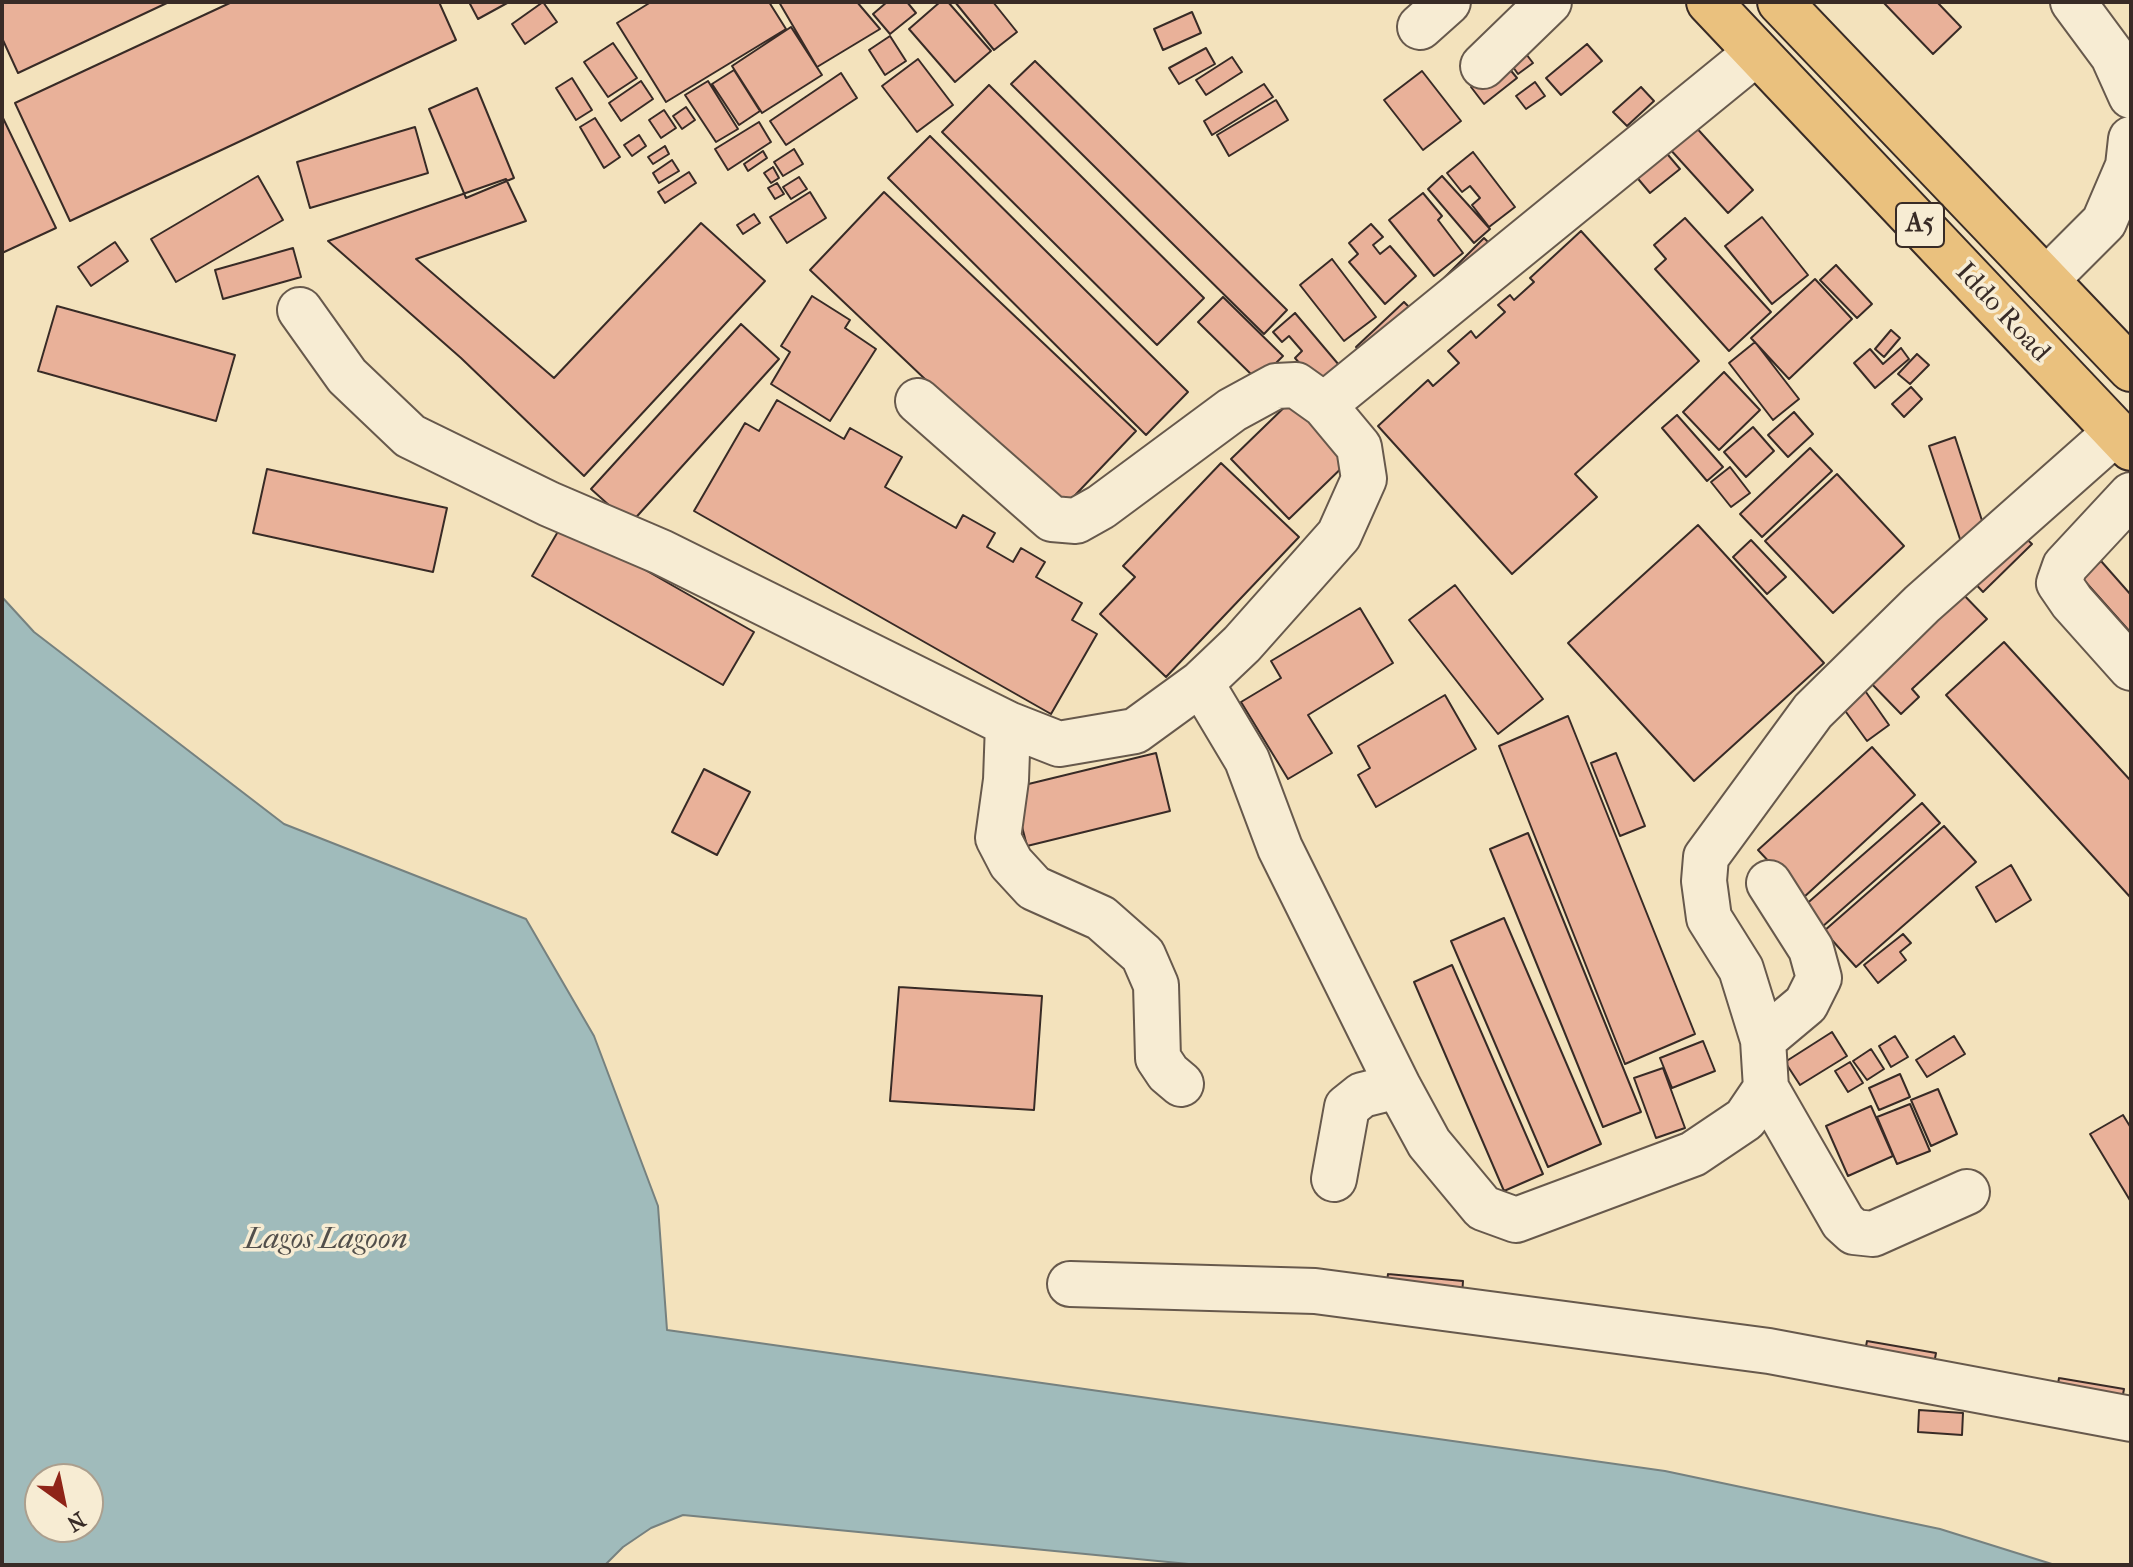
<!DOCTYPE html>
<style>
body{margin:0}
#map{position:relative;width:2133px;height:1567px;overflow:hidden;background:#f3e2bc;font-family:"IM FELL French Canon",serif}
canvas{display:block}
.frame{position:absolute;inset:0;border:4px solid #382b26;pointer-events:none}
.north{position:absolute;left:24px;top:1463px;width:80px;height:80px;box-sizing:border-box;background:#f7ecd3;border:2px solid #ab9f8e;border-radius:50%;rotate:147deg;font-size:22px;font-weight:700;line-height:32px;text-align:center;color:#382b26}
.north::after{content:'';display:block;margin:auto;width:28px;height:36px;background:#8f2418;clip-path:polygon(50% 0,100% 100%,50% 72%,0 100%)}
</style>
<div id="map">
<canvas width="2133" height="1567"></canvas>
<div class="frame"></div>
<div class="north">N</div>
</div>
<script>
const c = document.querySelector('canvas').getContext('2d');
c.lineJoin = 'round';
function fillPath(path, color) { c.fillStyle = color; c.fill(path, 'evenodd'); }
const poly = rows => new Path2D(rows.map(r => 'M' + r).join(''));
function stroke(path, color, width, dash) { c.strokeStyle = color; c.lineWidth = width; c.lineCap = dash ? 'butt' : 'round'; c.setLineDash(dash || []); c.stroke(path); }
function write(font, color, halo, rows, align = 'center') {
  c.font = font + ' "IM FELL French Canon",serif'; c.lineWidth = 7; c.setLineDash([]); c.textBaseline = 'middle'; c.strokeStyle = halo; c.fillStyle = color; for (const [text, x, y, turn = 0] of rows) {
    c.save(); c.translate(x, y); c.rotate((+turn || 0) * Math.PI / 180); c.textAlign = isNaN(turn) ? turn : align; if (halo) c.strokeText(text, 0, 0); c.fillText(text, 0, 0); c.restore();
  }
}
const water = poly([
 [2,597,34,632,284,824,526,919,594,1036,658,1206,667,1330,1665,1471,1940,1529,2055,1565,1199,1565,683,1515,651,1528,623,1547,605,1565,2,1565,2,597],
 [40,1479,88,1479,88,1527,40,1527,40,1479]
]);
fillPath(water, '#a0bbbb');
stroke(water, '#76817f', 2);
const building = poly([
 [2,2,169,2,18,73,2,38,2,2],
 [232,2,439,2,456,40,70,221,15,103,232,2],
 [469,2,509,2,478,19,469,2],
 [543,2,557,22,525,44,512,24,543,2],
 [651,2,769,2,786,29,666,102,617,23,651,2],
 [779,2,857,2,880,29,817,67,779,2],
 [887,2,907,2,916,13,890,34,873,14,887,2],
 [940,2,948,2,991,51,955,82,909,29,940,2],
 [955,2,993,2,1017,32,994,50,955,2],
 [1883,2,1937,2,1961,27,1933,54,1883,2],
 [1192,12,1201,33,1163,50,1154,29,1192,12],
 [791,27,822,75,762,113,732,66,791,27],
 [890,36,906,61,885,75,869,50,890,36],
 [613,43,637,78,608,97,584,62,613,43],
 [1587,44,1602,61,1561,95,1546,78,1587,44],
 [1206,48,1215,64,1179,84,1169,68,1206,48],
 [1523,50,1533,63,1518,74,1508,60,1523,50],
 [1232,57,1242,72,1206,95,1196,80,1232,57],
 [918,59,953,105,917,132,882,86,918,59],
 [1035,61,1287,310,1264,334,1011,84,1035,61],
 [1503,61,1517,78,1484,104,1471,87,1503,61],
 [734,70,760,111,739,125,712,84,734,70],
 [1422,71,1461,121,1423,150,1384,100,1422,71],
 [841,73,857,98,786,145,770,121,841,73],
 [572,78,592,110,576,120,556,88,572,78],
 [641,81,653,99,621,121,609,103,641,81],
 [708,81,738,129,716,142,685,95,708,81],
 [1535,82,1545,96,1526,109,1516,96,1535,82],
 [1264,84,1273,97,1212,135,1204,121,1264,84],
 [989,85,1204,298,1157,345,942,132,989,85],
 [1641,87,1654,101,1627,126,1613,112,1641,87],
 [477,88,514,178,466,198,429,109,477,88],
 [1276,100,1288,120,1229,156,1217,135,1276,100],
 [686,107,695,120,682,129,673,116,686,107],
 [664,110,676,128,661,138,649,120,664,110],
 [2,116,56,228,2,253,2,116],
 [595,118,620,157,604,168,580,127,595,118],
 [759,122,771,142,728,170,715,149,759,122],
 [1693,124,1753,190,1728,213,1668,147,1693,124],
 [415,127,428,173,310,208,297,162,415,127],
 [639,135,646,146,632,156,624,145,639,135],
 [930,136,1188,392,1146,435,888,178,930,136],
 [665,146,669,154,653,164,648,157,665,146],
 [794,149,803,164,783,176,774,162,794,149],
 [1663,149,1680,169,1650,193,1634,174,1663,149],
 [763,151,767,158,748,171,744,164,763,151],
 [1473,152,1515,207,1489,227,1472,205,1480,198,1470,186,1462,192,1447,173,1473,152],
 [672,160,679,171,659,183,653,173,672,160],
 [773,167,779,178,771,183,764,173,773,167],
 [689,172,696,183,665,203,658,192,689,172],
 [258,176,283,220,176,282,151,239,258,176],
 [1442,176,1490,229,1474,243,1428,189,1442,176],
 [799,177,807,189,791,199,783,187,799,177],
 [506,179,526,221,416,259,554,378,701,223,765,281,584,476,461,358,328,241,506,179],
 [777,183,784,194,775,199,768,188,777,183],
 [810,192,826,218,787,243,770,217,810,192],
 [884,192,1136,431,1062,509,810,270,884,192],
 [1423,193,1442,216,1438,220,1463,253,1434,276,1389,220,1423,193],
 [754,214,760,223,743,234,737,225,754,214],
 [1762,217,1808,275,1772,304,1725,246,1762,217],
 [1685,218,1771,312,1729,351,1655,269,1666,259,1654,245,1685,218],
 [1371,224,1383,237,1373,245,1380,254,1390,246,1416,276,1385,304,1349,262,1358,254,1349,243,1371,224],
 [1581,231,1699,361,1575,474,1597,497,1512,574,1378,426,1428,380,1433,386,1459,363,1448,351,1471,331,1476,338,1505,312,1498,305,1510,295,1514,300,1534,282,1530,278,1581,231],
 [1484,238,1495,249,1436,286,1484,238],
 [115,242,128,261,91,286,78,267,115,242],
 [293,248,301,277,223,299,215,270,293,248],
 [1332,259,1376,317,1344,341,1300,285,1332,259],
 [1836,265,1872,304,1857,318,1820,280,1836,265],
 [1815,279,1852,319,1789,379,1751,338,1815,279],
 [812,296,850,320,845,328,876,349,830,421,771,384,790,352,781,346,812,296],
 [1223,297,1283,356,1258,381,1198,322,1223,297],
 [1404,302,1415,313,1368,359,1356,347,1404,302],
 [57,306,235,355,216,421,38,371,57,306],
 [1295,313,1339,365,1317,384,1295,358,1302,351,1289,336,1282,342,1273,332,1295,313],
 [741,324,779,359,630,524,591,489,741,324],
 [1891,330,1900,338,1884,357,1875,349,1891,330],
 [1755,342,1799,399,1773,420,1729,363,1755,342],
 [1901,348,1909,359,1875,388,1854,363,1870,349,1883,364,1901,348],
 [1917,354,1929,365,1910,384,1898,374,1917,354],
 [1724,372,1760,410,1719,450,1683,412,1724,372],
 [1911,387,1922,399,1904,417,1892,404,1911,387],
 [1297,395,1355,455,1289,519,1231,459,1297,395],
 [777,400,844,439,850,428,902,457,885,487,956,528,963,515,995,533,987,547,1013,562,1021,548,1045,562,1036,577,1082,603,1072,620,1097,634,1051,714,694,511,745,423,759,431,777,400],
 [1794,412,1813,434,1788,457,1768,435,1794,412],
 [1677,415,1723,467,1707,481,1662,428,1677,415],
 [1753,427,1774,451,1746,477,1724,452,1753,427],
 [1955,437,1987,536,1962,545,1929,446,1955,437],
 [1810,448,1832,471,1762,537,1740,514,1810,448],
 [1221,463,1299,537,1166,677,1100,614,1135,577,1123,566,1221,463],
 [1730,467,1750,493,1731,507,1711,482,1730,467],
 [267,469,447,508,433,572,253,533,267,469],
 [1837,474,1904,546,1833,613,1765,541,1837,474],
 [563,523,754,632,723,685,532,576,563,523],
 [1698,525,1824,663,1694,781,1568,643,1698,525],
 [2019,532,2032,544,1983,592,1971,579,2019,532],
 [1751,540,1786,577,1767,594,1733,557,1751,540],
 [2101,561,2131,595,2131,633,2082,578,2101,561],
 [1455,585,1543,699,1498,734,1409,620,1455,585],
 [1959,590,1987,619,1912,689,1919,697,1901,714,1866,678,1959,590],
 [1360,608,1393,663,1308,715,1332,753,1288,779,1241,702,1281,678,1271,661,1360,608],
 [2004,642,2131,781,2131,898,1946,695,2004,642],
 [1861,685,1889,725,1867,741,1838,701,1861,685],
 [1445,695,1476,749,1376,807,1358,775,1370,768,1358,746,1445,695],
 [1568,716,1695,1034,1625,1064,1499,746,1568,716],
 [1872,747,1915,795,1803,898,1758,850,1872,747],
 [1156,753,1170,811,1027,846,1012,788,1156,753],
 [1616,753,1645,826,1620,836,1591,763,1616,753],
 [704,769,750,792,717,855,672,832,704,769],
 [1922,803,1940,823,1822,927,1803,907,1922,803],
 [1944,826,1976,862,1856,967,1824,931,1944,826],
 [1528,833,1641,1112,1603,1127,1490,849,1528,833],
 [2011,865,2031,900,1996,922,1976,887,2011,865],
 [1504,918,1601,1144,1548,1167,1451,941,1504,918],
 [1903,934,1911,943,1900,952,1906,960,1878,983,1864,965,1903,934],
 [1452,965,1543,1174,1504,1191,1414,982,1452,965],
 [899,987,1042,996,1034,1110,890,1101,899,987],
 [1832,1032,1847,1056,1800,1085,1785,1062,1832,1032],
 [1895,1036,1908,1057,1891,1067,1879,1046,1895,1036],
 [1954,1036,1965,1054,1927,1077,1916,1060,1954,1036],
 [1703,1041,1715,1071,1672,1088,1660,1058,1703,1041],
 [1871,1049,1884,1069,1867,1080,1853,1061,1871,1049],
 [1850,1062,1863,1083,1848,1092,1835,1071,1850,1062],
 [1663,1068,1685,1128,1656,1138,1634,1078,1663,1068],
 [1900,1074,1910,1097,1879,1110,1869,1088,1900,1074],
 [1938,1089,1957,1134,1931,1146,1911,1100,1938,1089],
 [1910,1104,1930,1151,1897,1164,1877,1117,1910,1104],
 [1871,1106,1893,1156,1848,1176,1826,1126,1871,1106],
 [2123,1115,2131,1128,2131,1202,2090,1134,2123,1115],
 [1388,1274,1463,1281,1462,1296,1386,1289,1388,1274],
 [1867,1341,1936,1353,1933,1369,1864,1357,1867,1341],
 [2059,1378,2124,1389,2120,1411,2055,1400,2059,1378],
 [1919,1410,1963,1413,1962,1435,1918,1432,1919,1410]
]);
fillPath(building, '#e9b199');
stroke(building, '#382b26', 2);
const minor = poly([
 [2073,2,2113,56,2131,96],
 [1420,27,1448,2],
 [1483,66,1549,2],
 [2046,280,2104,222,2128,166,2131,139],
 [300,310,347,376,410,436,549,504,661,552,1008,724,1059,744,1135,731,1201,683,1242,644,1339,535,1364,479,1359,447,1324,405,1756,53],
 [918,401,1052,519,1076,521,1101,507,1232,410,1276,386,1296,385,1324,405],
 [2131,495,2065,566,2059,583,2072,602,2131,668],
 [1201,683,1247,760,1280,848,1398,1086,1429,1143,1483,1208,1516,1220,1693,1154,1745,1119,1766,1088,1763,1040,1741,969,1709,918,1704,881,1706,857,1813,711,1922,604,2115,433],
 [1008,724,1006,780,998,838,1011,863,1034,888,1101,918,1143,955,1156,985,1158,1058,1168,1073,1181,1084],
 [1763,1040,1806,1004,1819,978,1811,949,1769,883],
 [1766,1088,1843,1222,1854,1232,1873,1234,1967,1192],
 [1334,1179,1347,1107,1362,1095,1398,1086],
 [1070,1284,1315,1291,1769,1351,2131,1419]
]);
const highway = poly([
 [1709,2,2131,448],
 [1780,2,2131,369]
]);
stroke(minor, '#67594c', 48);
stroke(highway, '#382b26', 48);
stroke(minor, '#f7ecd3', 44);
stroke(highway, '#eac17e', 44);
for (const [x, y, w] of [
 [1920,225,48]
]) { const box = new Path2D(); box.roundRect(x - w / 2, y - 22, w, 44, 6); c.fillStyle = '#f7ecd3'; c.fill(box); stroke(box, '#382b26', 2); }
write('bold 26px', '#382b26', null, [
 ["A5",1920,225]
]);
write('28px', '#382b26', '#f7ecd3', [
 ["Iddo Road",2002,313,47]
]);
write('italic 30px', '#524f4b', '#f7ecd3', [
 ["Lagos Lagoon",326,1241]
]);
</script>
